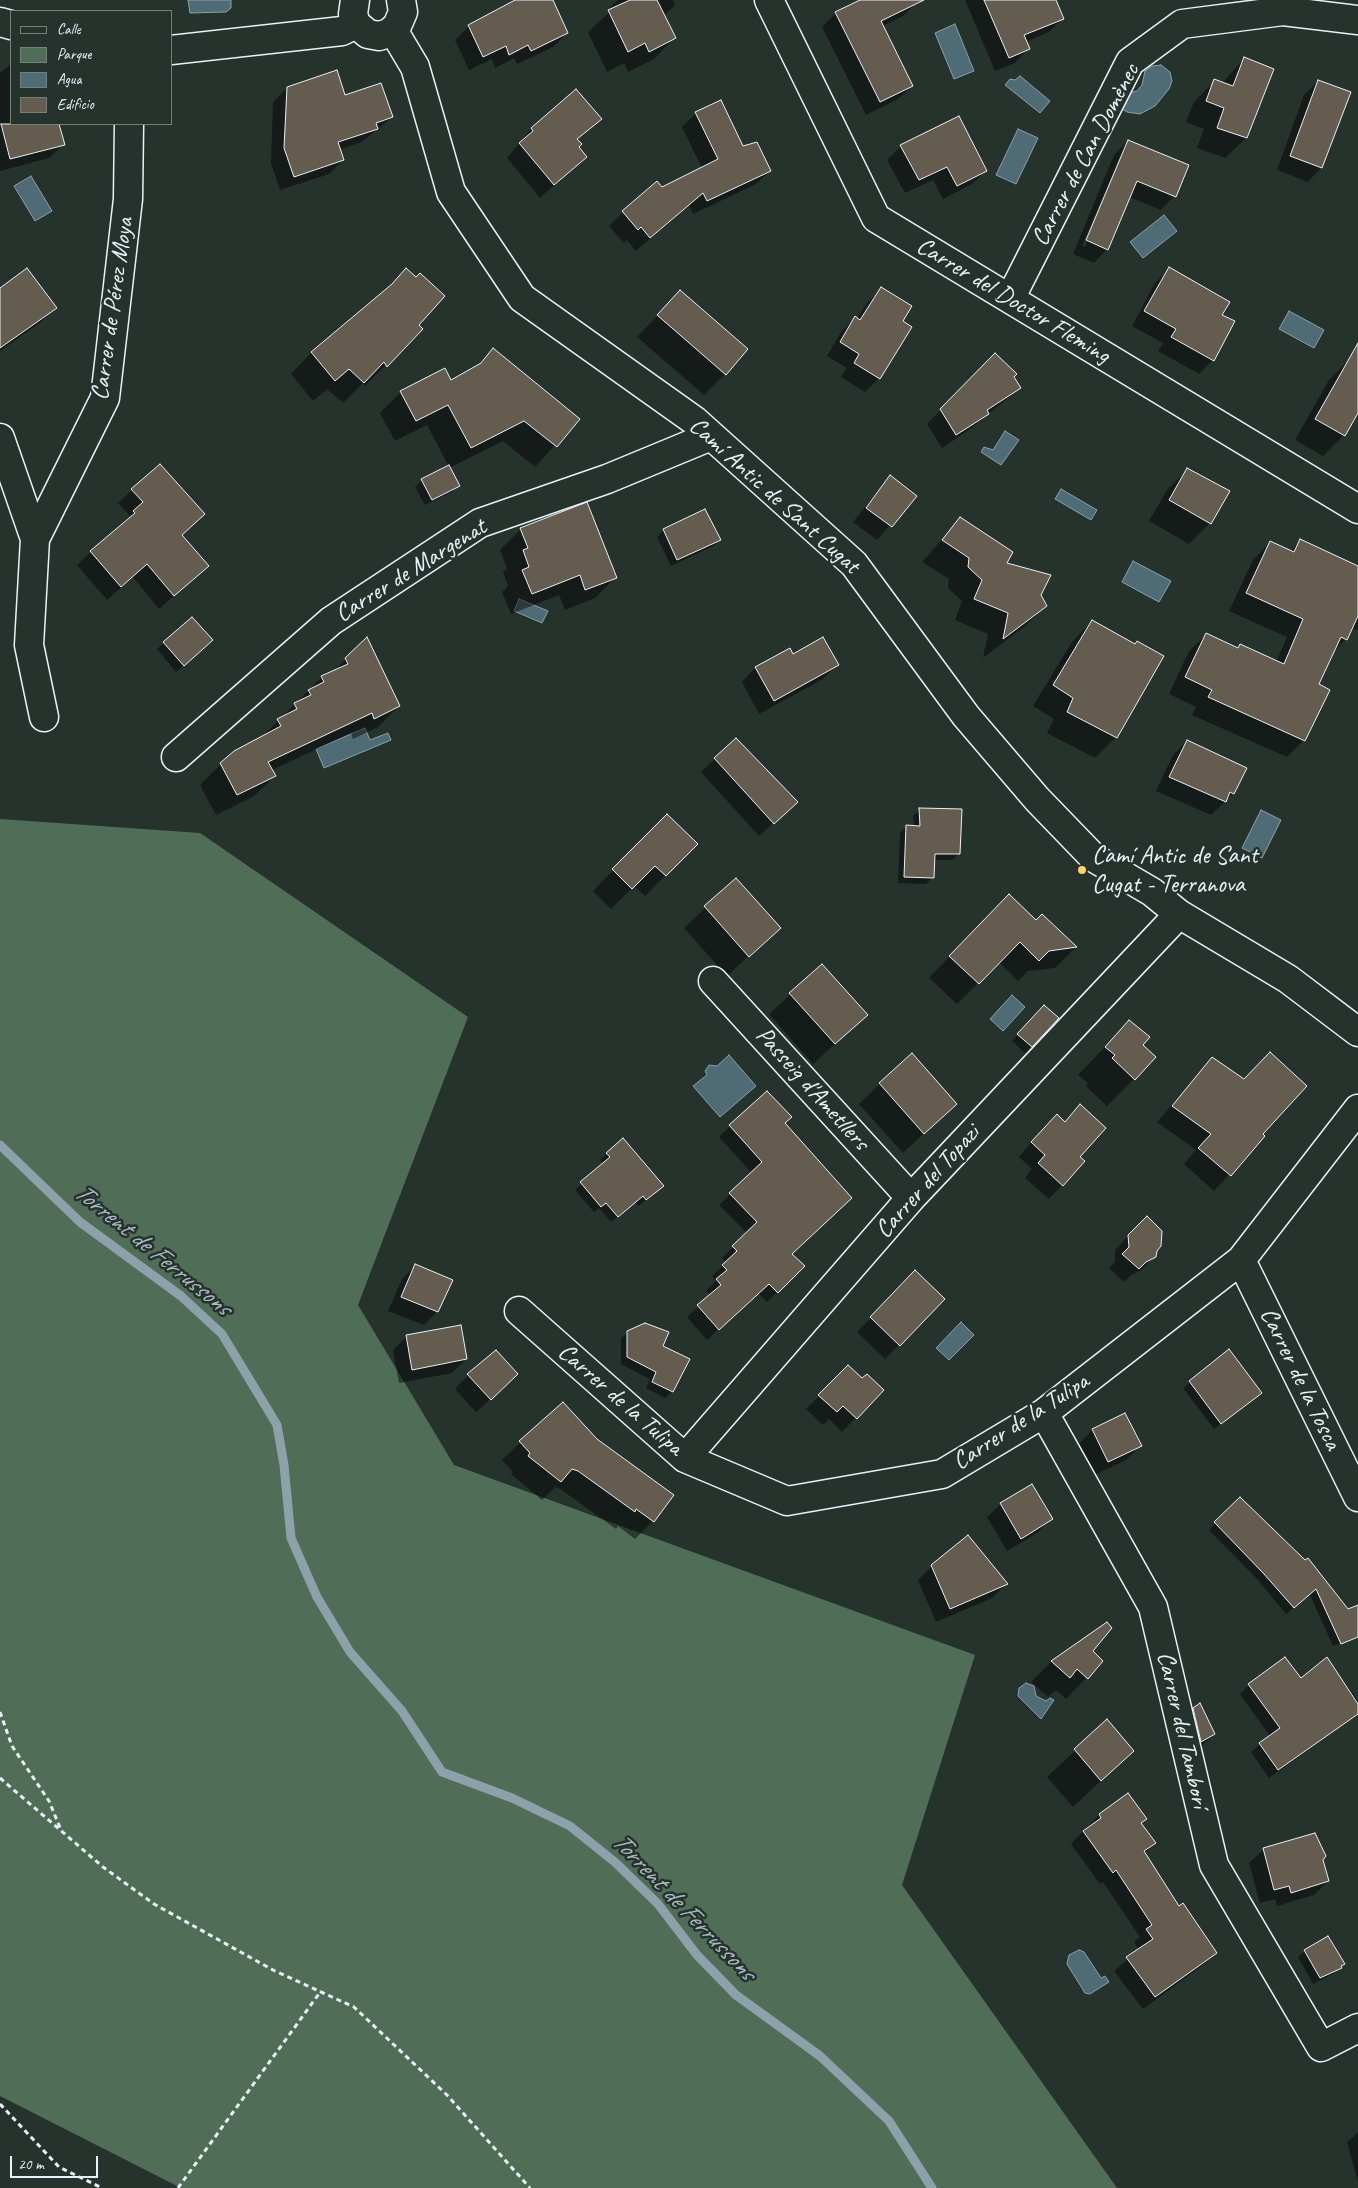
<!DOCTYPE html>
<meta charset="utf-8">
<style>
body{margin:0}
#map{position:relative;width:1358px;height:2188px;overflow:hidden;background:#26332d;font-family:Caveat,sans-serif}
canvas{display:block}
.legend{position:absolute;left:10px;top:10px;width:162px;height:115px;box-sizing:border-box;background:#26332d;border:1px solid #747f7e;margin:0;padding:6px 9px;list-style:none;font-size:15px;color:#e8f1f8}
.legend li{display:flex;align-items:center;gap:10px;height:25px}
.legend b{width:25px;border:1px solid #747f7e}
.scale{position:absolute;left:10px;top:2156px;width:88px;height:22px;box-sizing:border-box;border:2px solid #e8f1f8;border-top:0;padding-left:6px;font-size:15px;line-height:18px;white-space:nowrap;color:#e8f1f8;-webkit-text-stroke:4px #26332d;paint-order:stroke}
</style>
<div id="map">
<canvas width="1358" height="2188"></canvas>
<ul class="legend">
<li><b style="height:6px;background:#26332d"></b>Calle</li>
<li><b style="height:14px;background:#506e57"></b>Parque</li>
<li><b style="height:14px;background:#4f6b75"></b>Agua</li>
<li><b style="height:14px;background:#655c50"></b>Edificio</li>
</ul>
<div class="scale">20 m</div>
</div>
<script>
const c = document.querySelector('canvas').getContext('2d');
c.lineJoin = 'round';
function fillPath(path, color) { c.fillStyle = color; c.fill(path, 'evenodd'); }
const poly = rows => new Path2D(rows.map(r => 'M' + r).join(''));
function stroke(path, color, width, dash) { c.strokeStyle = color; c.lineWidth = width; c.lineCap = dash ? 'butt' : 'round'; c.setLineDash(dash || []); c.stroke(path); }
function write(font, color, halo, rows, align = 'center') {
  c.font = font + ' Caveat,sans-serif'; c.lineWidth = 5; c.setLineDash([]); c.textBaseline = 'middle'; c.strokeStyle = halo; c.fillStyle = color; for (const [text, x, y, turn = 0] of rows) {
    c.save(); c.translate(x, y); c.rotate((+turn || 0) * Math.PI / 180); c.textAlign = isNaN(turn) ? turn : align; if (halo) c.strokeText(text, 0, 0); c.fillText(text, 0, 0); c.restore();
  }
}
fillPath(poly([
 [0,819,200,833,468,1017,358,1305,454,1465,975,1655,902,1885,1117,2188,181,2188,0,2096]
]), '#506e57');
const water = poly([
 [188,0,231,0,231,8,226,12,190,13,188,0],
 [955,24,974,71,954,79,935,33,955,24],
 [1161,65,1170,72,1172,81,1169,89,1155,106,1140,114,1127,112,1119,107,1129,93,1137,91,1142,85,1145,71,1152,66,1161,65],
 [1020,76,1050,101,1040,113,1005,85,1010,79,1015,80,1020,76],
 [1018,129,1038,138,1016,184,996,175,1018,129],
 [31,176,52,211,35,221,14,186,31,176],
 [1164,215,1177,231,1143,258,1130,242,1164,215],
 [1289,311,1324,330,1314,348,1279,329,1289,311],
 [1005,431,1019,440,1001,465,981,452,984,447,993,450,1005,431],
 [1061,489,1097,510,1091,520,1055,499,1061,489],
 [1133,561,1171,581,1159,602,1122,582,1133,561],
 [519,599,548,611,542,623,514,611,519,599],
 [365,728,370,740,388,733,391,740,324,768,316,749,365,728],
 [1261,810,1281,820,1262,858,1242,848,1261,810],
 [1012,995,1025,1007,1003,1031,990,1019,1012,995],
 [729,1055,756,1086,720,1117,693,1086,707,1075,705,1071,709,1065,717,1066,729,1055],
 [961,1322,974,1335,949,1360,936,1348,961,1322],
 [1026,1683,1034,1686,1036,1696,1046,1701,1050,1698,1054,1700,1041,1719,1018,1696,1019,1688,1026,1683],
 [1079,1950,1084,1952,1101,1978,1105,1976,1109,1982,1090,1994,1085,1993,1067,1964,1069,1955,1079,1950]
]);
fillPath(water, '#4f6b75');
stroke(water, '#8ca1a9', 1);
fillPath(poly([
 [519,0,552,0,567,33,553,47,517,64,514,58,495,68,492,59,469,70,455,40,469,26],
 [618,0,673,0,675,5,664,16,674,38,654,59,628,72,624,63,607,72,588,32,612,10,610,7],
 [863,0,916,0,917,2,903,16,883,26,912,86,898,99,866,115,822,27,836,13],
 [965,0,1055,0,1063,18,1049,32,1026,42,1028,49,1015,63,995,71],
 [1245,58,1272,69,1246,138,1225,158,1197,148,1204,129,1186,122,1194,102,1215,81,1222,83],
 [11,64,11,124,58,124,63,145,49,158,0,171,0,73],
 [1318,81,1321,168,1308,182,1277,170,1304,95],
 [287,88,345,97,392,117,362,142,339,150,343,160,329,174,280,190,271,163,273,102],
 [576,91,600,119,577,140,577,147,585,157,540,198,507,158,531,129],
 [696,113,770,171,756,184,693,214,689,205,636,251,627,240,624,243,609,226,623,212,702,168,682,127],
 [1128,141,1174,196,1161,210,1129,197,1107,249,1094,263,1073,254,1114,155],
 [1120,156,1122,156,1085,247,1082,246],
 [901,146,986,171,972,184,943,199,933,180,905,193,887,160],
 [1169,269,1221,315,1213,360,1199,374,1158,351,1163,343,1132,326,1155,283],
 [0,289,55,308,41,322,0,351],
 [388,289,421,329,365,386,363,383,343,403,327,389,313,401,291,374,311,353],
 [881,289,901,321,879,378,865,392,841,377,847,368,827,356,841,332,855,318,857,319,867,303],
 [680,292,725,374,704,395,637,337],
 [493,350,578,419,535,467,503,441,449,468,458,485,452,492,425,505,415,487,422,480,449,467,427,425,395,441,380,413,401,392,444,369,451,382,476,367],
 [995,355,1020,388,973,427,942,448,927,424],
 [1350,359,1358,364,1358,411,1344,435,1323,456,1295,440,1329,380],
 [1188,469,1210,523,1189,544,1149,521,1167,490],
 [890,477,915,496,877,540,853,522],
 [132,490,204,514,181,536,207,566,159,609,133,577,107,600,77,565,130,516,118,503],
 [960,519,1040,595,1046,606,1025,626,983,658,988,634,955,620,962,601,948,588,949,579,922,562],
 [521,529,616,577,595,598,565,610,559,595,511,614,502,592,508,586,503,572,507,568,500,550],
 [664,530,719,540,713,546,671,566,657,537],
 [1300,541,1358,568,1358,630,1351,628,1346,639,1332,653,1317,685,1304,740,1287,757,1192,715,1196,707,1169,694,1189,651,1207,634,1237,649,1240,645,1276,662,1287,637,1229,611,1253,560,1270,543,1290,552],
 [192,618,205,647,176,672,157,649],
 [1092,621,1134,645,1116,737,1095,758,1047,733,1054,719,1033,706,1072,642],
 [789,650,792,656,837,665,823,679,759,714,742,682,755,668],
 [346,659,399,706,378,727,353,739,351,733,272,770,275,776,254,796,216,815,200,785,221,764,260,739,322,677,332,673],
 [1187,741,1233,794,1211,815,1156,791,1173,755],
 [715,759,796,802,759,836,701,772],
 [920,810,959,854,952,860,934,860,933,877,926,884,898,883,900,833,907,826,914,826,913,816],
 [667,815,696,844,645,896,634,886,611,909,593,891],
 [736,879,779,928,727,976,684,928],
 [988,916,1036,922,1042,916,1076,947,1055,968,1028,971,1018,981,999,962,957,1004,929,978],
 [822,966,866,1015,813,1064,769,1014],
 [1038,1013,1057,1018,1025,1053,1012,1041],
 [1130,1021,1141,1045,1134,1079,1107,1106,1086,1086,1088,1083,1078,1075],
 [1213,1059,1264,1136,1214,1191,1184,1164,1196,1150,1157,1122],
 [880,1084,955,1104,903,1153,859,1104],
 [767,1092,783,1124,791,1254,803,1266,767,1302,758,1293,707,1340,687,1317,711,1295,706,1291,716,1281,712,1276,727,1262,722,1258,747,1233,719,1205,752,1173,719,1137],
 [1080,1106,1079,1157,1062,1185,1049,1199,1025,1178,1032,1169,1019,1157,1043,1129,1064,1123],
 [623,1140,655,1192,639,1206,635,1202,611,1222,599,1208,594,1212,575,1190,603,1164,600,1160],
 [1133,1231,1154,1257,1140,1271,1131,1275,1124,1282,1109,1268,1115,1262,1115,1250],
 [416,1265,437,1312,424,1325,388,1311,402,1279],
 [902,1286,944,1299,885,1359,857,1332],
 [628,1332,662,1346,672,1391,665,1398,646,1388,650,1379,621,1364,621,1338],
 [407,1336,466,1359,452,1373,399,1383,393,1350],
 [848,1367,862,1380,882,1390,842,1432,829,1419,823,1425,806,1409],
 [468,1375,503,1388,476,1412,455,1389],
 [1190,1382,1261,1393,1214,1429,1183,1388],
 [563,1403,653,1521,635,1539,618,1526,616,1529,559,1488,555,1487,542,1500,511,1474,513,1472,502,1460],
 [1125,1415,1140,1446,1126,1460,1094,1475,1079,1444,1092,1430],
 [1240,1498,1348,1610,1358,1606,1358,1635,1333,1646,1310,1595,1286,1614,1258,1580,1209,1530],
 [1001,1504,1051,1519,1037,1533,1007,1551,987,1517],
 [932,1566,1006,1584,992,1598,936,1622,918,1580],
 [1107,1624,1091,1651,1102,1661,1066,1699,1056,1690,1048,1697,1031,1682,1051,1662],
 [1327,1659,1358,1700,1358,1714,1269,1778,1251,1752,1270,1736,1240,1694,1249,1685,1300,1680],
 [1194,1709,1214,1734,1200,1748,1180,1723],
 [1107,1721,1132,1751,1073,1807,1047,1777],
 [1128,1795,1140,1824,1155,1843,1144,1854,1178,1908,1215,1953,1203,1965,1143,2009,1114,1971,1139,1950,1134,1942,1140,1937,1103,1882,1100,1884,1071,1844,1099,1815],
 [1314,1834,1328,1881,1314,1895,1277,1906,1275,1899,1260,1903,1249,1863,1263,1850],
 [1305,1951,1340,1967,1340,1968,1333,1974,1313,1984,1298,1957],
 [1358,2132,1358,2182,1347,2142]
]), '#0007');
stroke(poly([
 [0,1145,80,1222,181,1296,222,1334,277,1425,284,1465,291,1538,317,1597,350,1652,402,1711,442,1772,512,1798,570,1826,616,1863,658,1904,697,1955,736,1995,820,2056,889,2121,932,2188]
]), '#8ca1a9', 9);
const building = poly([
 [515,0,553,0,568,33,531,51,528,45,509,55,506,46,483,57,468,25,515,0],
 [630,0,657,0,676,38,649,52,645,43,628,52,608,10,630,0],
 [860,0,924,0,881,21,913,86,880,102,835,12,860,0],
 [984,0,1056,0,1064,19,1024,35,1030,49,1009,58,984,0],
 [1244,57,1274,69,1247,138,1217,128,1224,108,1206,101,1214,79,1233,86,1244,57],
 [337,70,345,95,381,83,393,117,376,123,378,129,338,142,344,160,294,177,284,148,287,87,337,70],
 [1318,80,1351,92,1322,168,1290,156,1318,80],
 [576,89,602,119,577,139,582,144,579,147,587,157,554,185,519,143,533,131,531,128,576,89],
 [721,100,743,146,757,142,771,171,707,201,703,193,650,238,641,227,638,230,622,211,657,181,662,187,718,159,695,112,721,100],
 [959,116,987,171,957,186,947,167,919,180,900,145,959,116],
 [1,124,59,124,65,145,10,159,1,124],
 [1128,140,1189,165,1176,197,1137,181,1108,250,1086,240,1128,140],
 [1169,267,1230,302,1222,315,1235,321,1214,361,1171,337,1176,329,1144,311,1169,267],
 [27,268,57,308,0,348,0,288,27,268],
 [406,268,416,277,420,273,445,296,419,325,423,329,387,367,384,362,364,383,349,369,335,381,311,352,392,284,406,268],
 [881,287,912,306,903,321,912,327,880,379,854,363,859,354,840,342,855,316,860,320,881,287],
 [680,290,748,349,726,375,657,315,680,290],
 [1358,343,1358,413,1345,436,1315,419,1358,343],
 [493,348,580,419,557,447,524,421,471,448,448,405,416,421,400,391,445,368,451,380,481,363,493,348],
 [995,353,1017,374,1014,377,1021,388,987,410,989,414,956,435,940,409,995,353],
 [160,464,205,514,182,535,209,566,174,596,147,564,121,587,90,551,135,513,133,511,143,502,131,489,160,464],
 [449,465,460,486,432,500,421,479,449,465],
 [1187,468,1230,491,1211,524,1169,500,1187,468],
 [890,475,917,496,892,527,866,508,890,475],
 [587,502,617,578,585,590,580,575,532,594,522,570,529,567,523,550,528,548,520,528,587,502],
 [705,509,721,540,677,560,663,529,705,509],
 [960,517,1013,552,1007,563,1051,575,1041,595,1047,606,1003,639,1008,613,974,599,982,580,968,567,969,558,942,540,960,517],
 [1300,539,1358,566,1358,616,1347,640,1341,637,1319,684,1330,690,1305,741,1208,697,1212,690,1185,677,1206,633,1238,648,1240,644,1284,664,1303,619,1246,593,1270,541,1294,552,1300,539],
 [192,617,213,640,184,666,163,642,192,617],
 [1092,620,1135,644,1137,641,1164,656,1117,738,1067,712,1073,698,1053,685,1092,620],
 [367,637,400,706,374,719,372,713,268,762,276,776,237,795,220,763,234,751,281,726,277,719,297,709,294,703,311,695,308,690,324,682,321,676,348,664,345,658,367,637],
 [823,637,839,665,774,701,755,667,790,648,793,654,823,637],
 [736,738,798,802,774,824,714,758,736,738],
 [1187,740,1247,768,1234,794,1230,792,1226,802,1169,777,1187,740],
 [919,808,962,809,960,854,935,854,934,878,904,877,906,825,920,826,919,808],
 [667,814,698,844,666,876,655,866,632,889,612,869,667,814],
 [736,878,781,928,749,957,704,906,736,878],
 [1009,894,1036,920,1042,914,1077,947,1049,951,1039,961,1020,942,979,984,949,956,1009,894],
 [822,964,868,1015,835,1044,789,993,822,964],
 [1044,1005,1059,1018,1032,1047,1017,1034,1044,1005],
 [1129,1020,1150,1037,1143,1045,1156,1057,1135,1080,1112,1058,1115,1055,1105,1047,1129,1020],
 [1270,1052,1307,1086,1263,1134,1265,1136,1231,1176,1198,1148,1211,1134,1172,1106,1212,1057,1244,1079,1270,1052],
 [912,1053,957,1104,924,1134,879,1083,912,1053],
 [767,1091,792,1117,785,1123,852,1198,792,1254,805,1266,778,1293,769,1284,719,1330,697,1305,721,1285,716,1279,727,1270,722,1265,737,1251,732,1246,757,1222,729,1193,762,1162,729,1125,767,1091],
 [1080,1104,1106,1128,1080,1157,1085,1161,1063,1186,1038,1163,1045,1155,1031,1142,1057,1114,1065,1122,1080,1104],
 [623,1138,664,1186,646,1200,643,1196,618,1217,606,1203,601,1207,580,1182,610,1157,606,1153,623,1138],
 [1147,1216,1162,1231,1161,1246,1157,1251,1156,1257,1146,1262,1139,1269,1122,1254,1129,1247,1128,1235,1147,1216],
 [415,1264,453,1280,438,1312,401,1297,415,1264],
 [915,1270,945,1299,900,1346,870,1317,915,1270],
 [645,1323,669,1332,663,1346,690,1359,673,1392,652,1382,656,1372,627,1357,627,1331,645,1323],
 [461,1325,467,1359,412,1370,406,1335,461,1325],
 [1229,1349,1262,1393,1221,1424,1189,1381,1229,1349],
 [496,1350,518,1374,491,1400,467,1374,496,1350],
 [848,1365,862,1378,867,1374,884,1390,857,1419,843,1406,837,1412,818,1395,848,1365],
 [563,1402,597,1439,674,1495,654,1522,636,1509,635,1512,578,1471,572,1469,561,1482,528,1456,530,1453,519,1441,563,1402],
 [1125,1413,1142,1446,1108,1462,1092,1429,1125,1413],
 [1032,1484,1053,1519,1021,1539,1000,1503,1032,1484],
 [1240,1497,1305,1560,1308,1558,1348,1609,1358,1605,1358,1637,1341,1644,1316,1589,1294,1608,1264,1574,1214,1522,1240,1497],
 [968,1535,1008,1584,950,1609,931,1565,968,1535],
 [1107,1622,1112,1628,1093,1651,1103,1661,1088,1679,1077,1669,1070,1678,1051,1661,1107,1622],
 [1285,1657,1301,1678,1327,1657,1358,1704,1358,1714,1278,1770,1259,1743,1280,1728,1248,1684,1285,1657],
 [1200,1703,1215,1734,1201,1742,1193,1708,1200,1703],
 [1107,1719,1134,1751,1101,1781,1074,1749,1107,1719],
 [1128,1793,1147,1819,1141,1823,1156,1843,1144,1851,1179,1906,1183,1903,1217,1953,1155,1997,1126,1957,1153,1939,1146,1929,1152,1925,1116,1870,1113,1873,1083,1831,1101,1818,1099,1814,1128,1793],
 [1315,1833,1326,1856,1323,1860,1329,1881,1291,1893,1289,1886,1274,1890,1263,1848,1315,1833],
 [1328,1936,1345,1964,1341,1966,1342,1968,1320,1978,1304,1950,1328,1936]
]);
fillPath(building, '#655c50');
stroke(building, '#e8f1f8', 1);
const minor = poly([
 [355,0,353,14,356,24,368,34,379,36,389,33,397,26,403,12,401,0],
 [769,0,876,218,1358,509],
 [0,22,11,25],
 [393,30,415,67,451,192,522,298,695,421,854,564,966,716,1037,799,1094,858,1152,892,1179,914,1288,979,1358,1032],
 [171,50,342,31,356,24],
 [1010,299,1130,62,1182,24,1283,11,1358,20],
 [0,438,35,539,29,645,44,717],
 [35,539,105,398,128,199,129,124],
 [176,757,331,621,480,523,607,479,711,436],
 [713,981,911,1198],
 [1241,1260,1358,1497],
 [519,1311,685,1458,787,1501,942,1474,1044,1413,1241,1260,1358,1109],
 [1044,1413,1153,1607,1214,1865,1321,2047,1358,2028],
 [685,1458,911,1198,1179,914]
]);
stroke(minor, '#e8f1f8', 31);
stroke(poly([
 [0,1712,12,1746,49,1801,61,1830],
 [0,1778,103,1867,154,1904,273,1970,354,2007,447,2095,530,2188],
 [0,2104,59,2167,102,2188],
 [178,2188,321,1991]
]), '#e8f1f8', 3, [5, 4]);
stroke(minor, '#26332d', 28);
for (const [x, y, r, color] of [
 [1082,870,5,"#ffd166"]
]) { const dot = new Path2D(); dot.arc(x, y, r, 0, 2 * Math.PI); c.fillStyle = color; c.fill(dot); stroke(dot, '#26332d', 2); }
write('25px', '#e8f1f8', '#26332d', [
 ["Carrer de Can Domènec",1086,155,-62],
 ["Carrer del Doctor Fleming",1013,301,31],
 ["Carrer de Pérez Moya",113,309,-82],
 ["Camí Antic de Sant Cugat",774,496,42],
 ["Carrer de Margenat",411,571,-32],
 ["Passeig d'Ametllers",812,1089,48],
 ["Carrer del Topazi",928,1182,-48],
 ["Carrer de la Tosca",1300,1379,64],
 ["Carrer de la Tulipa",620,1400,41],
 ["Carrer de la Tulipa",1021,1422,-33],
 ["Carrer del Tamborí",1182,1730,77]
]);
write('25px', '#e8f1f8', '#26332d', [
 ["Camí Antic de Sant",1092,856],
 ["Cugat - Terranova",1092,885]
], 'left');
write('italic 26px', '#abbbc4', '#26332d', [
 ["Torrent de Ferrussons",152,1250,39],
 ["Torrent de Ferrussons",683,1907,46]
]);
</script>
